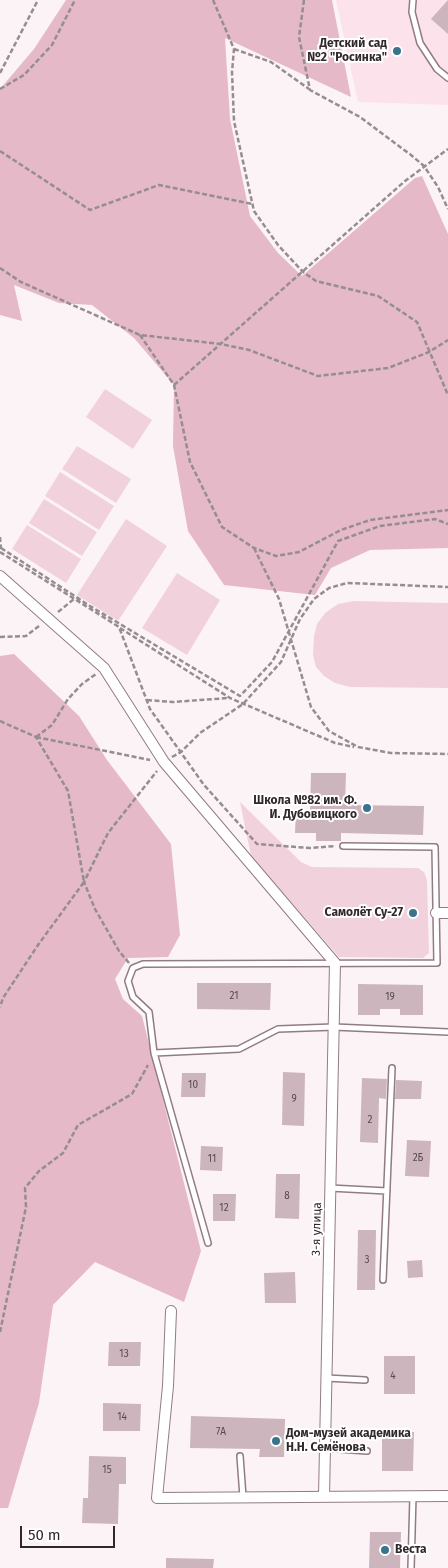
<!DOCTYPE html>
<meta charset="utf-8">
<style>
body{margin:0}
#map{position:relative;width:448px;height:1568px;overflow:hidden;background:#fcf3f6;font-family:"Fira Sans",sans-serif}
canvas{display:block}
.scale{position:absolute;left:20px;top:1526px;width:95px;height:22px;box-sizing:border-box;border:2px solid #31282b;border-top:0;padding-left:6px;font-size:15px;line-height:18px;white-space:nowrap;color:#31282b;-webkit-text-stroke:4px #fff;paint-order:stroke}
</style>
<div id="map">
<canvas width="448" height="1568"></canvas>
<div class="scale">50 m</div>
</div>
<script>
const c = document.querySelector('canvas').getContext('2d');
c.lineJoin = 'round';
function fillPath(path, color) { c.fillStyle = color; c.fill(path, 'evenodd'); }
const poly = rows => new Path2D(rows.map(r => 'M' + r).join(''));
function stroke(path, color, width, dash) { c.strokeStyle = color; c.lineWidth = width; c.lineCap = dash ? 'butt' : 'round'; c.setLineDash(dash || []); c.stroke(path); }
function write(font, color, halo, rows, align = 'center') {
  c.font = font + ' "Fira Sans",sans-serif'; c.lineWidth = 4; c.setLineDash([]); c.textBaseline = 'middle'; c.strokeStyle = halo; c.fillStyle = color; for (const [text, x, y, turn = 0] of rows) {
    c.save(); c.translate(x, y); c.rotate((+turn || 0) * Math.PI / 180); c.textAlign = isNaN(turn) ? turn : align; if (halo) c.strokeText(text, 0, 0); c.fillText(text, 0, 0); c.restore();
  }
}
fillPath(poly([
 [336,0,448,0,448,105,358,102]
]), '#fce2ea');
fillPath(poly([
 [105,389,152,420,133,449,86,417],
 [77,446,131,479,116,503,62,469],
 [60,472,114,506,99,530,45,496],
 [44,499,97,532,82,556,29,523],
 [126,519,167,546,118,621,77,595],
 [27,525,81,559,66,583,12,549],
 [177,573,220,600,187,655,142,628],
 [354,601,448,603,448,688,350,687,335,683,324,676,316,667,313,655,314,636,317,624,325,613,338,604],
 [240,802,301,862,312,867,418,868,424,872,427,880,429,953,423,958,339,957,251,856]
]), '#f1d2dc');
fillPath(poly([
 [66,0,332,0,351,97,225,38,230,119,250,216,278,253,302,276,415,178,422,176,448,234,448,548,370,550,331,568,315,595,224,585,188,531,173,446,174,385,134,338,92,305,59,303,14,285,22,321,0,315,0,89,34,49],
 [14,654,79,716,107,760,171,844,180,935,168,957,128,958,115,979,123,999,142,1016,201,1251,184,1302,95,1262,53,1305,39,1403,8,1508,0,1508,0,656]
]), '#e5b9c8');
fillPath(poly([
 [448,0,448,34,431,19],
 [311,773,346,773,345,805,424,806,423,835,341,833,341,841,316,841,316,833,295,833,296,811,310,811],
 [197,983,271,983,270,1010,197,1009],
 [358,984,423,985,423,1015,400,1015,400,1009,380,1009,380,1015,358,1015],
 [283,1072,305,1073,304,1126,282,1125],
 [182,1073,206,1073,205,1097,181,1097],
 [362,1078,387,1079,386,1099,379,1098,378,1143,360,1142],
 [396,1080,422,1081,421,1099,395,1099],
 [407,1140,431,1141,429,1177,405,1176],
 [201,1146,223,1147,222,1171,200,1170],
 [276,1174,300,1174,299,1219,275,1218],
 [213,1194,236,1194,235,1221,213,1221],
 [358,1230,376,1230,375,1290,357,1290],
 [422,1260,423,1277,408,1278,407,1261],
 [295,1272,296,1303,265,1303,264,1273],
 [109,1342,141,1342,140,1366,108,1366],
 [384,1356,415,1356,415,1394,384,1394],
 [103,1403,141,1404,140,1431,103,1431],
 [191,1416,285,1419,284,1457,259,1457,260,1449,190,1448],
 [382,1432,414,1432,413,1471,382,1471],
 [89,1456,126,1457,126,1484,119,1484,118,1524,82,1523,83,1498,88,1498],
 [370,1532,401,1532,400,1568,369,1568],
 [166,1558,214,1559,213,1568,166,1568]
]), '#ccb5bd');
const service = poly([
 [413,0,412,12,420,43,437,69,448,78],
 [154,1053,239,1049,278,1029,334,1027,448,1032],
 [330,1188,387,1191],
 [208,1243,154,1053,149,1012,133,997,128,981,133,968,143,964,437,963,435,847,343,846],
 [383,1280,392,1068],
 [326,1378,365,1380],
 [325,1448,367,1451],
 [240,1456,243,1497],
 [411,1568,413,1496]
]);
const minor = poly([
 [0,576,104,668,164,762,335,963,324,1496],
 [436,913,448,913],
 [171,1311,168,1386,157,1498,448,1496]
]);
stroke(service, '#917c83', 8);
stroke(minor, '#917c83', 12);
stroke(poly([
 [213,0,234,49,232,72,234,121,254,211,278,245,303,272,316,281,378,296,417,322,448,395],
 [304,0,299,37,310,90,360,117,411,155,424,166,438,187,448,209],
 [234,49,271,62,309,89],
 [0,73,38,0],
 [0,89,24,75,52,45,75,0],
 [0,151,90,210,159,185,252,204],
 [0,268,21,282,140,335,221,344,249,350,318,376,388,368,429,352,448,340],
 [140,335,174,385,190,462,222,527,254,548,276,556,299,552,341,530,370,520,448,510],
 [174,385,405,181,448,149],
 [0,537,1,549],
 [1,548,90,606,240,696,272,662,338,541,380,526,435,519,448,524],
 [254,548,279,599,311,707,329,731,358,747,391,753,448,754],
 [0,552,119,627,150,709,204,785,257,844,310,848,336,846],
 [58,612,74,599],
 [120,628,230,698,335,743,354,747],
 [0,637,26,636,39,626],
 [147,700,173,702,228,698],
 [0,721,36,737,68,791,84,882,38,945,3,998,0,1007],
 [36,737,150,760],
 [36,737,52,725,68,699,82,684,96,674],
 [172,757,181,752,200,733,243,704,281,662,300,619,314,599,329,588,347,583,448,587],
 [129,963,119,951,95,909,84,882,108,833,157,771],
 [0,1332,26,1207,25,1188,39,1171,63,1153,78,1125,132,1094,148,1065]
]), '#968d90', 2.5, [5, 2.5]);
stroke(service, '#fff', 5);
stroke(minor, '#fff', 10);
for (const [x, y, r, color] of [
 [397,51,5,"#39738c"],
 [367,808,5,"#39738c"],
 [413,913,5,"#39738c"],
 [276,1441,5,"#39738c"],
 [385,1550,5,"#39738c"]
]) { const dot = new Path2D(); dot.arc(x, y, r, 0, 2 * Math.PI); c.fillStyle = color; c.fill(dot); stroke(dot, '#fff', 2); }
write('10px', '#584b50', null, [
 ["21",234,996],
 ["19",390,997],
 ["10",193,1085],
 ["9",294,1099],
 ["2",370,1120],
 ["2Б",418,1158],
 ["11",212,1159],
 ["8",287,1196],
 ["12",224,1208],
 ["3",367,1260],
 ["13",124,1354],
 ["4",393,1376],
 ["14",122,1417],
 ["7А",221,1432],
 ["15",107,1470]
]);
write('bold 12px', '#31282b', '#fff', [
 ["Детский сад",387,44],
 ["№2 \"Росинка\"",387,58],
 ["Школа №82 им. Ф.",357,801],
 ["И. Дубовицкого",357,815],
 ["Самолёт Су-27",403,913],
 ["Дом-музей академика",286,1434,"left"],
 ["Н.Н. Семёнова",286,1448,"left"],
 ["Веста",395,1550,"left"]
], 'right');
write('12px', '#31282b', '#fff', [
 ["3-я улица",317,1229,-89]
]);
</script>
